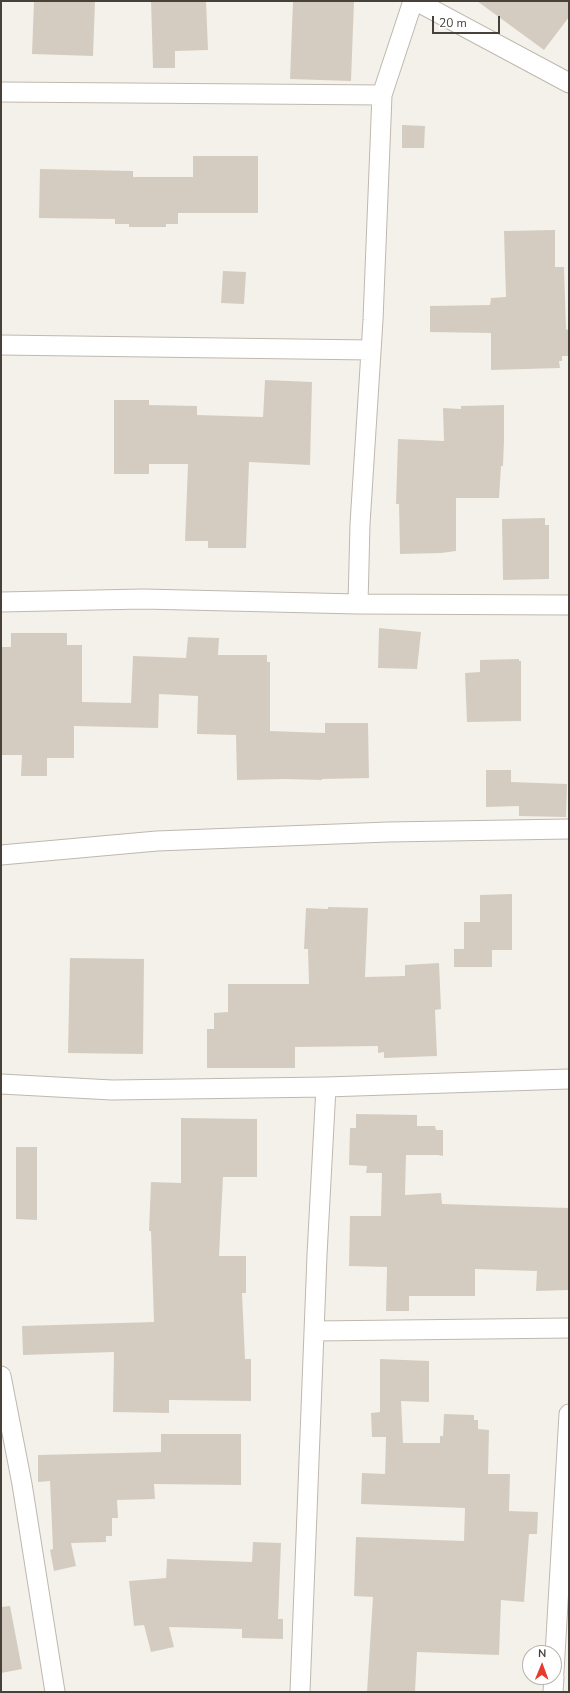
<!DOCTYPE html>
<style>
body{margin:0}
#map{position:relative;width:570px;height:1693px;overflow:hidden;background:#f4f1eb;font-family:"Nunito Sans",sans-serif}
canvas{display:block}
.frame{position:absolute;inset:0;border:2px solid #484139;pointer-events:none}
.north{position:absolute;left:522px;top:1645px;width:40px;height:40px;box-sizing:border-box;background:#fff;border:1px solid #b6b3b0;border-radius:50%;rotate:1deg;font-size:11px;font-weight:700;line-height:16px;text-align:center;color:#484139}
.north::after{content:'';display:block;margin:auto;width:14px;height:18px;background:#e93b2d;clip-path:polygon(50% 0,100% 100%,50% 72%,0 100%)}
.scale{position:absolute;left:432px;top:16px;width:68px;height:18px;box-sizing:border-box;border:2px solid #484139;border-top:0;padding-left:5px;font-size:12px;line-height:14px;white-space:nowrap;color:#484139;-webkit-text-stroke:3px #fff;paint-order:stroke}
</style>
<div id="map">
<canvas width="570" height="1693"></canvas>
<div class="frame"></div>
<div class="north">N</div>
<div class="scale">20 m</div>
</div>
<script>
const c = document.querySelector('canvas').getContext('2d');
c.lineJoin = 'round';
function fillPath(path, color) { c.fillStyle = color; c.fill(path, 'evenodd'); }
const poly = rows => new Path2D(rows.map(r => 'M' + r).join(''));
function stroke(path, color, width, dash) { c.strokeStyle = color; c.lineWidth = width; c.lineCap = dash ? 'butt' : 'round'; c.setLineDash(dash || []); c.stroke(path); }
fillPath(poly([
 [34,1,95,1,93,56,32,54],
 [151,1,206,1,208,50,175,51,175,68,153,68],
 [293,1,354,1,351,81,290,79],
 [477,1,569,1,569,17,544,50],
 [402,125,425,126,424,148,402,148],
 [193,156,258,156,258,213,178,213,178,224,166,224,166,227,129,227,129,224,115,224,115,219,39,218,40,169,133,171,133,177,193,177],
 [555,230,555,267,564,267,566,330,569,329,569,356,562,356,562,361,559,361,560,368,491,370,491,333,430,332,430,306,490,305,491,298,506,297,504,231],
 [223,271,246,272,244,304,221,303],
 [265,380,312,382,310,465,249,462,246,548,208,548,208,541,185,541,188,464,149,464,149,474,114,474,114,400,149,400,149,405,197,406,197,415,263,417],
 [504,405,504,440,503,466,501,466,499,498,456,498,456,551,441,553,400,554,399,504,396,504,398,439,444,441,443,408,461,409,461,406],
 [545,518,545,525,549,525,549,579,503,580,502,519],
 [379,628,421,632,417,669,378,668],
 [11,633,67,633,67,645,82,645,82,702,131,703,133,656,186,658,188,637,219,638,218,655,267,655,267,662,270,662,270,731,325,733,325,723,368,723,369,778,322,779,322,780,285,779,237,780,236,735,197,734,198,696,159,694,158,728,74,726,74,758,47,758,47,776,21,776,22,755,1,755,1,647,11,647],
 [519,659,519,661,521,661,521,721,467,722,465,673,480,672,480,660],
 [486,770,511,770,511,782,567,784,566,817,519,816,519,806,486,807],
 [512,894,512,950,492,950,492,967,454,967,454,949,464,949,464,922,480,922,480,895],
 [328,907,368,908,365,977,405,976,405,965,439,963,441,1009,435,1010,437,1056,384,1058,384,1052,378,1053,378,1046,295,1047,295,1068,207,1068,207,1029,214,1029,214,1013,228,1012,228,984,309,984,308,949,304,949,306,908,328,909],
 [70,958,144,959,143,1054,68,1053],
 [356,1114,417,1115,417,1126,435,1126,436,1130,443,1130,443,1156,438,1155,406,1155,405,1195,441,1193,442,1204,569,1208,569,1290,536,1291,537,1271,475,1269,475,1296,409,1296,409,1311,386,1311,387,1267,349,1266,350,1216,381,1216,382,1173,366,1173,367,1166,349,1165,350,1128,356,1128],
 [181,1118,257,1119,257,1177,223,1177,219,1256,246,1256,246,1293,242,1293,245,1359,251,1359,251,1401,169,1400,169,1413,113,1412,114,1352,23,1355,22,1326,154,1322,151,1231,149,1231,151,1182,181,1183],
 [16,1147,37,1147,37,1220,16,1219],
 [380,1359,429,1361,429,1402,401,1401,403,1443,440,1443,440,1436,443,1436,444,1414,474,1415,474,1420,478,1420,478,1429,489,1430,488,1474,510,1474,509,1511,538,1512,537,1534,529,1534,524,1602,501,1600,499,1655,417,1652,415,1692,367,1692,373,1597,354,1596,356,1537,464,1541,465,1508,361,1504,362,1473,385,1474,386,1437,372,1437,371,1413,380,1412],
 [161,1434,241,1434,241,1485,154,1484,155,1499,117,1500,118,1518,112,1518,112,1536,106,1536,106,1542,71,1543,76,1566,54,1571,50,1550,53,1549,50,1481,38,1482,38,1455,161,1452],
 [253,1542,281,1543,278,1619,283,1619,283,1639,242,1638,242,1629,169,1627,174,1647,151,1652,144,1625,134,1626,129,1581,166,1578,167,1559,252,1562],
 [10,1606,22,1669,1,1673,1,1607]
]), '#d5ccc1');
const street = poly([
 [416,1,569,83],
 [1,92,382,95],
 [1,345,371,350],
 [1,602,143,599,358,604,569,605],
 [358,604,360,524,373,320,382,95,413,1],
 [1,855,157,841,388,832,569,829],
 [1,1084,112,1090,326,1087,569,1079],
 [315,1331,569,1328],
 [1,1376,22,1484,55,1692],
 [554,1672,569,1414],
 [300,1692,317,1255,326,1087],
 [553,1692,554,1677]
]);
stroke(street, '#bfb8ae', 21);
stroke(street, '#fff', 19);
</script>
